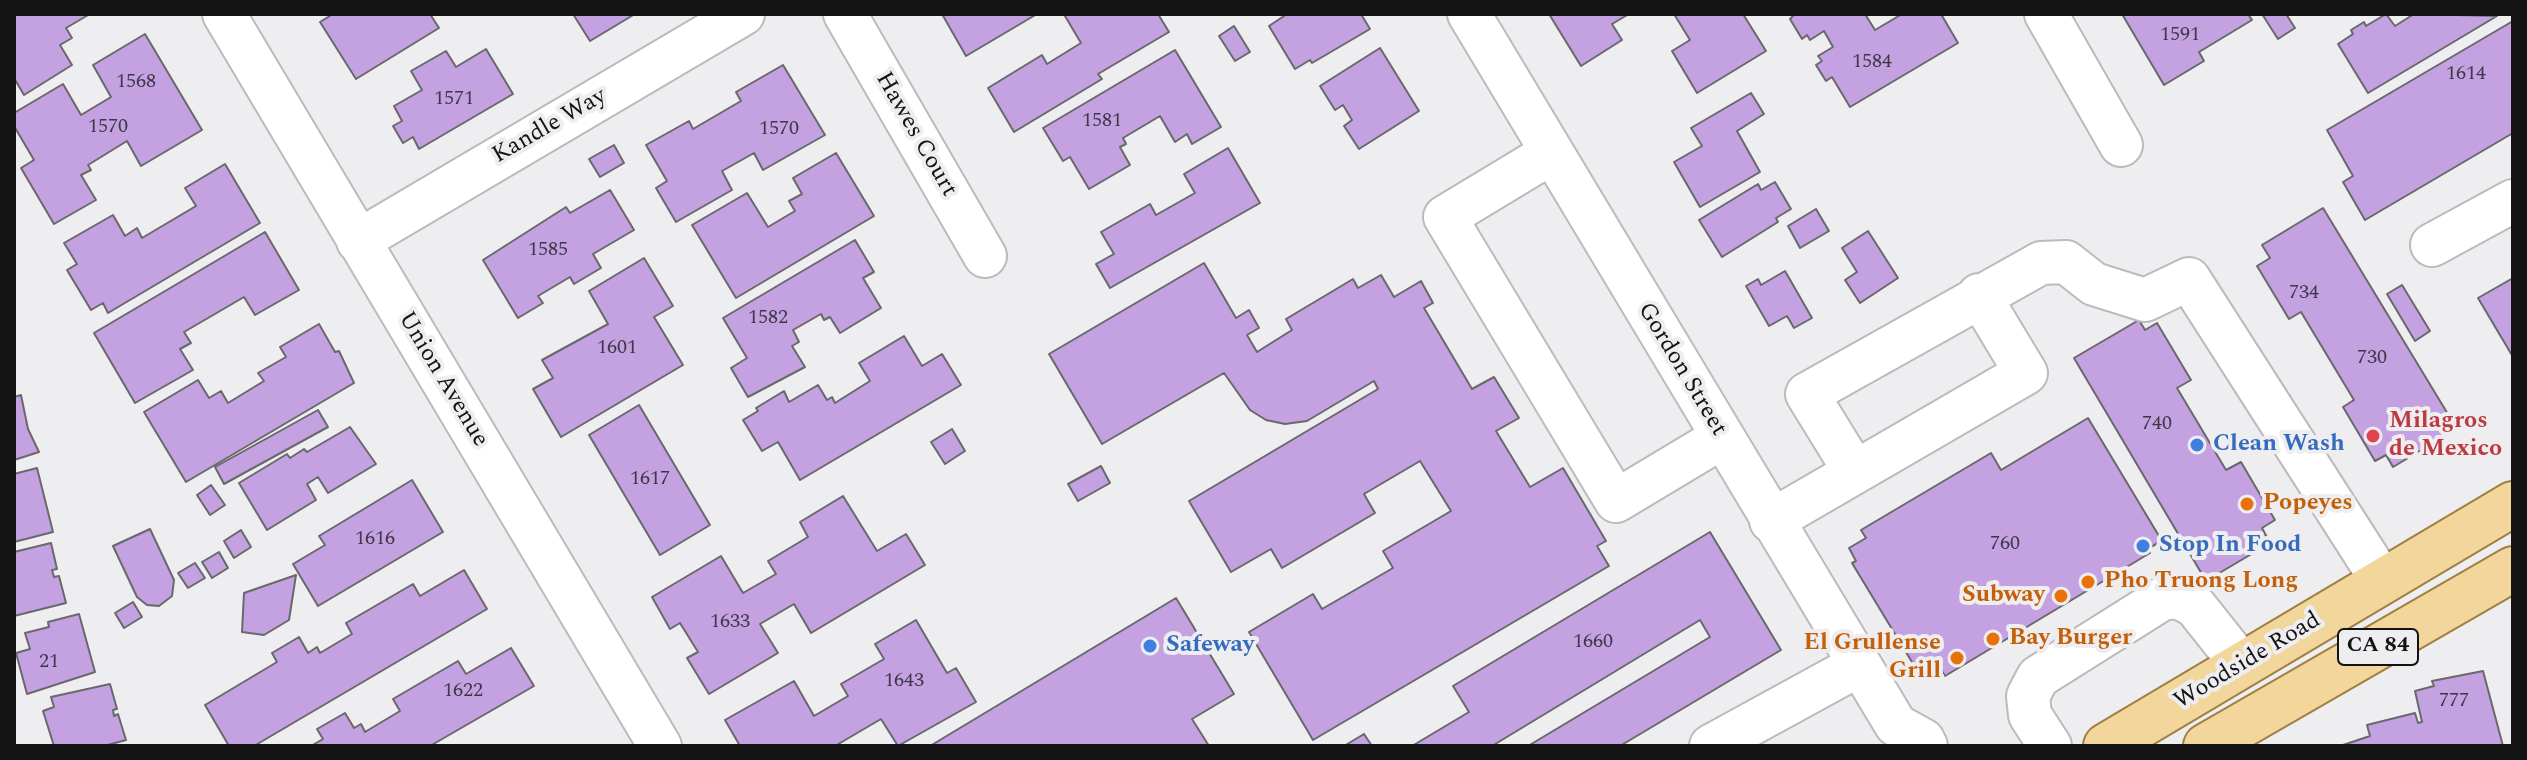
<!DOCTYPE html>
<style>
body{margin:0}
#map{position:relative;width:2527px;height:760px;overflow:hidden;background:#eeedf0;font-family:Spectral,serif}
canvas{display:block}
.frame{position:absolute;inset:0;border:16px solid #131314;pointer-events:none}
</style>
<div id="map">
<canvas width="2527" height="760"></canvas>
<div class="frame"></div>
</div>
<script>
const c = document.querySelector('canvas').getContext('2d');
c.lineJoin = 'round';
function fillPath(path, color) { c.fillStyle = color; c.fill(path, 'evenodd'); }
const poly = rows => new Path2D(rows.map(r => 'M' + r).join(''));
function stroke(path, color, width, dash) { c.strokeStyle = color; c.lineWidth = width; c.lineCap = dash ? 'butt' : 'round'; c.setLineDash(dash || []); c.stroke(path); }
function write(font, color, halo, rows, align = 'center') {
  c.font = font + ' Spectral,serif'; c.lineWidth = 8; c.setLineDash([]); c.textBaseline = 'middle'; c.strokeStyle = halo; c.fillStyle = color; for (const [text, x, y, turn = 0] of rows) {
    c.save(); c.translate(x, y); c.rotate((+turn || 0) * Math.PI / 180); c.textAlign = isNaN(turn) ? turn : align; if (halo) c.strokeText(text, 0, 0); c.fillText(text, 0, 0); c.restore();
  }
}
const building = poly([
 [14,14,90,14,66,28,72,38,60,45,72,65,24,95,14,78,14,14],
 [333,14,430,14,439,28,356,79,320,22,333,14],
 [573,14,635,14,590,41,573,14],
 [942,14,1037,14,966,56,942,14],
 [1067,14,1158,14,1169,32,1098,74,1102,79,1014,132,988,88,1042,55,1047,64,1081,43,1065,16,1067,14],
 [1283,14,1361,14,1370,29,1312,63,1310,60,1295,69,1269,26,1284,16,1283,14],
 [1549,14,1629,14,1612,24,1622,40,1581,66,1549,14],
 [1674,14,1743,14,1766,51,1697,93,1672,51,1690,40,1674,14],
 [1795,14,1865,14,1875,30,1902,14,1941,14,1958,43,1850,107,1832,77,1826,81,1816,65,1822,61,1818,56,1833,47,1824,31,1810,40,1807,35,1802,39,1790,19,1795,14],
 [2122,14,2248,14,2252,20,2199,52,2204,61,2164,85,2122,14],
 [2262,14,2286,14,2295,28,2278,39,2262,14],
 [2386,14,2395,26,2414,14,2497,16,2368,93,2338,44,2353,34,2351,30,2364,22,2366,26,2386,14],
 [2513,21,2513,133,2365,220,2343,182,2353,176,2327,130,2513,21],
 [1234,26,1250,52,1235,61,1219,36,1234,26],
 [145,34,202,130,141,166,127,141,88,165,91,170,81,175,96,200,54,224,21,168,34,160,14,126,14,113,63,84,81,115,111,97,93,65,145,34],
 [1380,48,1419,111,1359,149,1344,126,1352,120,1343,105,1335,110,1320,86,1380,48],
 [486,49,513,94,419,149,413,137,403,143,393,126,402,121,394,106,422,90,411,71,446,51,456,67,486,49],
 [1175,50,1221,127,1192,144,1187,134,1175,142,1160,116,1123,138,1126,144,1120,147,1130,165,1089,189,1070,157,1063,161,1043,128,1175,50],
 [783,65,825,135,763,170,754,153,722,171,732,190,676,222,656,188,667,181,646,145,689,121,693,129,741,101,736,92,783,65],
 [1751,93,1764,114,1737,131,1760,172,1700,207,1674,162,1702,146,1691,128,1751,93],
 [614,145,624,163,600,177,589,159,614,145],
 [1228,148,1260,203,1110,288,1096,264,1114,254,1101,232,1150,204,1156,215,1195,193,1184,174,1228,148],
 [836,153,874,216,736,298,692,225,747,193,768,227,795,211,789,201,802,194,793,178,836,153],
 [225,164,260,223,108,313,103,303,91,310,67,270,77,264,64,243,113,215,125,236,137,228,142,238,196,206,185,188,225,164],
 [1775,182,1791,209,1776,218,1778,222,1722,257,1699,220,1758,184,1761,190,1775,182],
 [610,190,634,230,593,254,601,268,574,284,570,277,538,296,543,303,518,318,483,260,566,207,570,213,610,190],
 [2323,208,2457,429,2393,467,2386,455,2375,461,2343,407,2354,400,2301,312,2289,319,2257,266,2270,258,2262,245,2323,208],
 [1816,209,1829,231,1800,248,1788,226,1816,209],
 [1868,231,1898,278,1860,303,1845,280,1857,272,1842,248,1868,231],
 [265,232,299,290,255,315,244,297,184,332,191,343,180,349,193,370,135,403,94,333,265,232],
 [855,240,874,272,863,278,881,308,840,333,830,317,824,320,821,314,793,330,799,342,792,346,805,367,748,397,731,368,747,358,723,318,855,240],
 [644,258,673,306,654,317,683,365,561,437,533,389,553,378,542,360,608,324,589,291,644,258],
 [1204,263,1236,318,1249,310,1259,328,1247,335,1257,352,1292,330,1286,319,1353,279,1358,288,1381,275,1394,297,1421,281,1433,303,1424,308,1472,389,1494,377,1519,418,1496,431,1530,487,1563,468,1606,541,1597,546,1609,566,1313,740,1249,632,1313,594,1322,609,1393,568,1383,551,1451,511,1420,461,1364,494,1375,513,1282,568,1271,549,1231,572,1189,501,1378,389,1374,381,1307,421,1285,424,1266,420,1250,410,1224,373,1102,444,1049,354,1204,263],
 [1785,271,1812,318,1794,328,1787,316,1769,326,1746,286,1758,279,1761,285,1785,271],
 [2513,278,2513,357,2478,298,2513,278],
 [2402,285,2430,331,2415,341,2387,294,2402,285],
 [2139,320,2145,330,2157,323,2191,380,2177,388,2226,470,2241,462,2275,520,2262,528,2270,543,2206,581,2074,358,2139,320],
 [319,324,335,352,339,351,354,383,186,482,144,412,198,380,209,398,221,391,228,403,264,381,258,373,286,357,280,347,319,324],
 [904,336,922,366,942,354,961,385,800,480,778,442,762,451,743,420,758,411,756,408,784,391,789,402,818,385,827,400,832,397,835,403,870,381,859,363,904,336],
 [21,395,28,429,39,452,14,460,14,397,21,395],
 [639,405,710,525,660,555,589,435,639,405],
 [318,410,328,427,224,484,215,467,318,410],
 [2088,418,2162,541,2147,549,2150,553,1945,676,1936,661,1918,672,1852,563,1856,561,1849,548,1866,538,1861,530,1991,453,2001,470,2088,418],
 [350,427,376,464,328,493,318,477,307,484,316,500,267,530,239,483,287,454,290,458,304,449,307,452,350,427],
 [952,429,965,451,945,464,931,442,952,429],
 [1101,466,1110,483,1078,501,1068,484,1101,466],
 [37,468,53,532,14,542,14,474,37,468],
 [412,480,443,532,318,606,293,564,325,545,319,536,412,480],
 [211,485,225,505,210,515,197,495,211,485],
 [843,496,877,551,906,534,925,565,811,633,794,604,760,624,778,653,709,694,687,658,698,652,680,623,670,629,652,597,721,556,743,593,776,574,768,561,808,537,800,522,843,496],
 [150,529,174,580,172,596,159,606,147,605,137,597,113,546,150,529],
 [241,530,251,547,234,558,224,541,241,530],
 [1710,532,1781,650,1620,746,1528,746,1710,637,1700,620,1492,746,1412,746,1469,712,1453,686,1710,532],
 [51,543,57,569,52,570,54,577,59,576,66,603,14,616,14,552,51,543],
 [219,552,228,568,212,578,202,562,219,552],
 [195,563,205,578,188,588,178,573,195,563],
 [464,570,487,609,254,746,229,746,205,705,277,662,272,653,299,637,308,653,317,647,320,653,352,634,346,623,413,584,420,596,464,570],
 [296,575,289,620,264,635,242,632,244,593,296,575],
 [1176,598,1234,694,1192,719,1209,746,930,746,1176,598],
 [133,602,142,617,124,628,115,613,133,602],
 [79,614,95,672,27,694,16,653,30,649,25,633,49,627,48,622,79,614],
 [916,620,947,673,956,668,976,702,898,746,881,719,835,746,740,746,725,720,794,681,814,716,848,696,841,684,884,659,875,644,916,620],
 [511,648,534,686,430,746,311,746,323,739,317,729,345,713,354,728,361,724,365,732,400,711,393,699,458,661,466,674,511,648],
 [2483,671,2503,746,2340,746,2370,736,2367,725,2415,713,2418,723,2422,722,2415,691,2434,686,2432,681,2483,671],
 [110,684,117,709,113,710,114,716,118,714,126,740,104,746,54,746,43,711,54,707,51,697,110,684],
 [1364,734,1372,746,1344,746,1364,734]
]);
fillPath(building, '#c4a2e2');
stroke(building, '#69686b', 2);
const minor = poly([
 [224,14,660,746],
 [845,14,985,256],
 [1469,14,1896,725,1923,740,1926,746],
 [2046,14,2121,145],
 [1551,153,1445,217,1616,501,1721,438],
 [358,241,743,14],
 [2432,245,2513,201],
 [1855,472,1807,394,2041,263,2066,262,2094,284,2145,300,2189,279,2383,582],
 [1771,521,2026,373,1979,295],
 [1711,746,1859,665],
 [2050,746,2030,715,2028,696,2038,677,2162,599,2178,597,2195,606,2242,665]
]);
const major = poly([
 [2106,746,2513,504],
 [2206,746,2513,569]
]);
stroke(minor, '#bcbabd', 46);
stroke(major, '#9f8042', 48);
stroke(minor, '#fff', 42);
stroke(major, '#f2d69c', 44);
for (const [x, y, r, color] of [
 [2373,436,8,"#e0444e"],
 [2197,445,8,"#3f7fe0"],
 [2247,504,8,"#e8710a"],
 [2143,546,8,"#3f7fe0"],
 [2088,582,8,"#e8710a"],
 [2061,596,8,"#e8710a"],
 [1993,639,8,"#e8710a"],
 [1150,646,8,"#3f7fe0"],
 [1957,658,8,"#e8710a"]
]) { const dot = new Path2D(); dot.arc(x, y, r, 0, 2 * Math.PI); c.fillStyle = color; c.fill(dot); stroke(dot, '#eeedf0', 3); }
write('20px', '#3f3748', null, [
 ["1591",2180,36],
 ["1584",1872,63],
 ["1614",2466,75],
 ["1568",136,83],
 ["1571",454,100],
 ["1581",1102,122],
 ["1570",108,128],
 ["1570",779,130],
 ["1585",548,251],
 ["734",2304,294],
 ["1582",768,319],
 ["1601",617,349],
 ["730",2372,359],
 ["740",2157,425],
 ["1617",650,480],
 ["1616",375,540],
 ["760",2005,545],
 ["1633",730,623],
 ["1660",1593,643],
 ["21",49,663],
 ["1643",904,682],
 ["1622",463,692],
 ["777",2454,702]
]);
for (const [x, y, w] of [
 [2378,647,80]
]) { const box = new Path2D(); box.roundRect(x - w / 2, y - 18, w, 36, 6); c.fillStyle = '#eeedf0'; c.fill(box); stroke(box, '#131314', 2); }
write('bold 22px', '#131314', null, [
 ["CA 84",2378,647]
]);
write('24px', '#131314', '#eeedf0', [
 ["Kandle Way",550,127,-30],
 ["Hawes Court",915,135,60],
 ["Gordon Street",1681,370,59],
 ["Union Avenue",442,380,59],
 ["Woodside Road",2248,662,-31]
]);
write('bold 24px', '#be3a42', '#eeedf0', [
 ["Milagros",2389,422],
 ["de Mexico",2389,450]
], 'left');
write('bold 24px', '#366cbe', '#eeedf0', [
 ["Clean Wash",2213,445],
 ["Stop In Food",2159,546],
 ["Safeway",1166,646]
], 'left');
write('bold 24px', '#c56008', '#eeedf0', [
 ["Popeyes",2263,504],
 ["Pho Truong Long",2104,582],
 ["Subway",2045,596,"right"],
 ["Bay Burger",2009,639],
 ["El Grullense",1941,644,"right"],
 ["Grill",1941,672,"right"]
], 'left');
</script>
